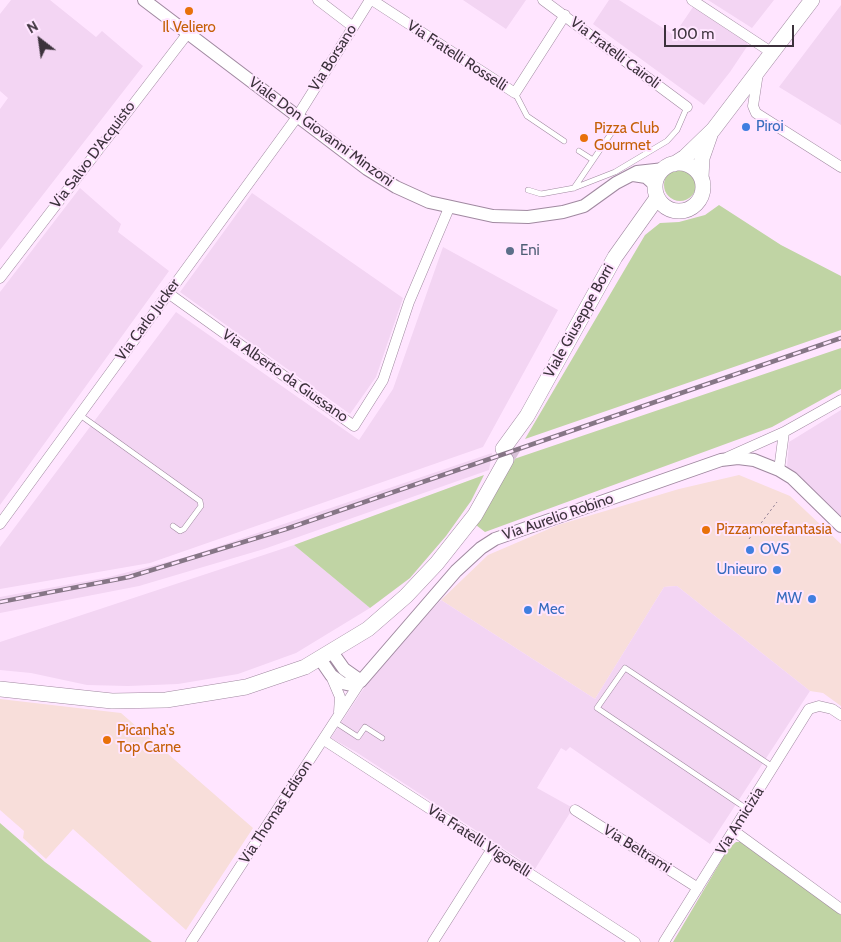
<!DOCTYPE html>
<style>
body{margin:0}
#map{position:relative;width:841px;height:942px;overflow:hidden;background:#ffe5ff;font-family:Cabin,sans-serif}
canvas{display:block}
.north{position:absolute;left:15px;top:15px;width:50px;height:50px;-webkit-text-stroke:4px #ffe5ff;paint-order:stroke;rotate:330deg;font-size:14px;font-weight:700;line-height:20px;text-align:center;color:#3c323c}
.north::after{content:'';display:block;margin:auto;width:18px;height:22px;background:#3c323c;clip-path:polygon(50% 0,100% 100%,50% 72%,0 100%)}
.scale{position:absolute;left:664px;top:25px;width:130px;height:22px;box-sizing:border-box;border:2px solid #3c323c;border-top:0;padding-left:6px;font-size:15px;line-height:18px;white-space:nowrap;color:#3c323c;-webkit-text-stroke:4px #ffe5ff;paint-order:stroke}
</style>
<div id="map">
<canvas width="841" height="942"></canvas>
<div class="north">N</div>
<div class="scale">100 m</div>
</div>
<script>
const c = document.querySelector('canvas').getContext('2d');
c.lineJoin = 'round';
function fillPath(path, color) { c.fillStyle = color; c.fill(path, 'evenodd'); }
const poly = rows => new Path2D(rows.map(r => 'M' + r).join(''));
function stroke(path, color, width, dash) { c.strokeStyle = color; c.lineWidth = width; c.lineCap = dash ? 'butt' : 'round'; c.setLineDash(dash || []); c.stroke(path); }
function write(font, color, halo, rows, align = 'center') {
  c.font = font + ' Cabin,sans-serif'; c.lineWidth = 4; c.setLineDash([]); c.textBaseline = 'middle'; c.strokeStyle = halo; c.fillStyle = color; for (const [text, x, y, turn = 0] of rows) {
    c.save(); c.translate(x, y); c.rotate((+turn || 0) * Math.PI / 180); c.textAlign = isNaN(turn) ? turn : align; if (halo) c.strokeText(text, 0, 0); c.fillText(text, 0, 0); c.restore();
  }
}
fillPath(poly([
 [739,475,790,496,841,544,841,706,823,693,810,691,677,586,664,587,595,699,441,600,488,555,558,525,679,489],
 [0,699,121,713,253,828,186,930,73,829,46,859,23,838,24,831,0,810]
]), '#f8deda');
fillPath(poly([
 [11,0,50,0,96,37,102,31,143,66,0,250,0,109,8,98,0,91,0,14],
 [463,0,526,0,506,29],
 [609,0,619,0,674,35,693,7,744,38,748,45,730,72,704,105,593,24],
 [708,0,774,0,752,28],
 [841,5,841,125,779,87],
 [80,188,121,224,118,232,169,271,0,505,0,292],
 [252,193,403,298,376,377,350,414,180,292],
 [443,247,558,310,483,447,150,563,0,589,0,547,176,312,359,440,393,389],
 [841,410,841,518,787,467,789,442],
 [492,453,489,470,264,549,139,586,0,613,0,597,109,577,190,556],
 [294,545,370,608,296,653,238,674,178,684,128,686,87,685,31,673,0,670,0,642],
 [677,586,810,691,710,844,570,747,566,751,561,748,537,788,573,808,535,869,356,752,331,738,372,676,441,600,595,699,664,587]
]), '#f3d5f3');
fillPath(poly([
 '664 185a16 16 0 1 1 32 0a16 16 0 1 1-32 0Z',
 [719,205,781,245,841,276,841,330,525,439,645,235,660,223,679,222,705,215],
 [841,348,841,389,772,427,485,532,476,525,514,459],
 [484,475,471,501,446,536,410,578,370,608,294,545],
 [0,823,45,862,152,942,0,942],
 [736,842,741,842,841,915,841,942,673,942,728,849]
]), '#c0d4a4');
stroke(poly([
 [506,460,515,445]
]), '#d8c1d8', 15, [15, 8]);
const service = poly([
 [515,93,527,116,564,141],
 [579,151,593,160],
 [574,188,614,129],
 [528,190,541,194,574,188,615,172,667,141,677,130,687,107],
 [80,415,200,501,201,506,184,529,180,531,173,526],
 [335,722,358,737,365,727,382,738],
 [747,809,597,708,625,668,773,767]
]);
const minor = poly([
 [318,0,352,26],
 [372,0,515,93,565,15],
 [543,0,687,107],
 [692,0,771,52],
 [758,73,753,106,756,113,841,167],
 [0,278,188,33],
 [168,293,354,426,383,380,409,302,449,208],
 [728,457,784,432],
 [779,470,784,432,841,400],
 [0,524,297,117,370,0],
 [331,676,340,697,339,712],
 [324,740,635,942],
 [575,810,698,888],
 [734,831,841,909],
 [191,942,361,681],
 [433,942,492,849],
 [664,942,809,709,819,706,832,709,841,715]
]);
const tertiary = poly([
 [144,0,367,169,396,187,429,202,493,216,528,217,563,212,584,206,616,183,637,172,664,169],
 [633,175,646,177,655,185],
 [332,652,344,669,361,681],
 [320,659,331,675,342,683,351,685,361,681,456,571,481,548,495,539,721,460,738,458,754,460,779,470,792,478,841,526]
]);
const secondary = poly([
 '655 187a24 24 0 1 1 48 0a24 24 0 1 1-48 0Z',
 [674,164,685,157,713,130,812,0],
 [701,177,702,158,710,135],
 [503,449,527,416,615,257,657,198],
 [0,689,112,701,166,700,246,687,305,667,368,629,406,596,437,563,475,515,506,460]
]);
stroke(service, '#a089a0', 6);
stroke(minor, '#a089a0', 11);
stroke(tertiary, '#a089a0', 14);
stroke(secondary, '#a089a0', 16);
stroke(poly([
 [749,539,777,502]
]), '#9c8a9c', 1, [2.5, 2.5]);
stroke(service, '#fff', 5);
stroke(minor, '#fff', 10);
stroke(tertiary, '#fff', 12);
stroke(secondary, '#fff', 15);
const rail = poly([
 [0,602,129,577,286,529,841,338]
]);
stroke(rail, '#867686', 4.5);
stroke(rail, '#ffe5ff', 2.5, [8]);
for (const [x, y, r, color] of [
 [189,11,5,"#e8710a"],
 [746,127,5,"#3f7fe0"],
 [584,138,5,"#e8710a"],
 [510,251,5,"#5c6f8a"],
 [706,530,5,"#e8710a"],
 [750,550,5,"#3f7fe0"],
 [777,570,5,"#3f7fe0"],
 [812,599,5,"#3f7fe0"],
 [528,610,5,"#3f7fe0"],
 [107,740,5,"#e8710a"]
]) { const dot = new Path2D(); dot.arc(x, y, r, 0, 2 * Math.PI); c.fillStyle = color; c.fill(dot); stroke(dot, '#ffe5ff', 2); }
write('15px', '#c56008', '#ffe5ff', [
 ["Il Veliero",189,28,"center"],
 ["Pizza Club",594,129],
 ["Gourmet",594,146],
 ["Pizzamorefantasia",716,530],
 ["Picanha's",117,731],
 ["Top Carne",117,748]
], 'left');
write('15px', '#3c323c', '#ffe5ff', [
 ["Via Fratelli Cairoli",615,53,37],
 ["Via Fratelli Rosselli",457,56,33],
 ["Via Borsano",333,58,-58],
 ["Viale Don Giovanni Minzoni",321,132,36],
 ["Via Salvo D'Acquisto",93,155,-53],
 ["Via Carlo Jucker",148,320,-54],
 ["Viale Giuseppe Borri",579,321,-61],
 ["Via Alberto da Giussano",285,376,35],
 ["Via Aurelio Robino",558,517,-19],
 ["Via Thomas Edison",276,812,-57],
 ["Via Amicizia",740,821,-58],
 ["Via Fratelli Vigorelli",479,841,33],
 ["Via Beltrami",637,849,32]
]);
write('15px', '#366cbe', '#ffe5ff', [
 ["Piroi",756,127],
 ["OVS",760,550],
 ["Unieuro",767,570,"right"],
 ["MW",802,599,"right"],
 ["Mec",538,610]
], 'left');
write('15px', '#4e5e75', '#ffe5ff', [
 ["Eni",520,251]
], 'left');
</script>
